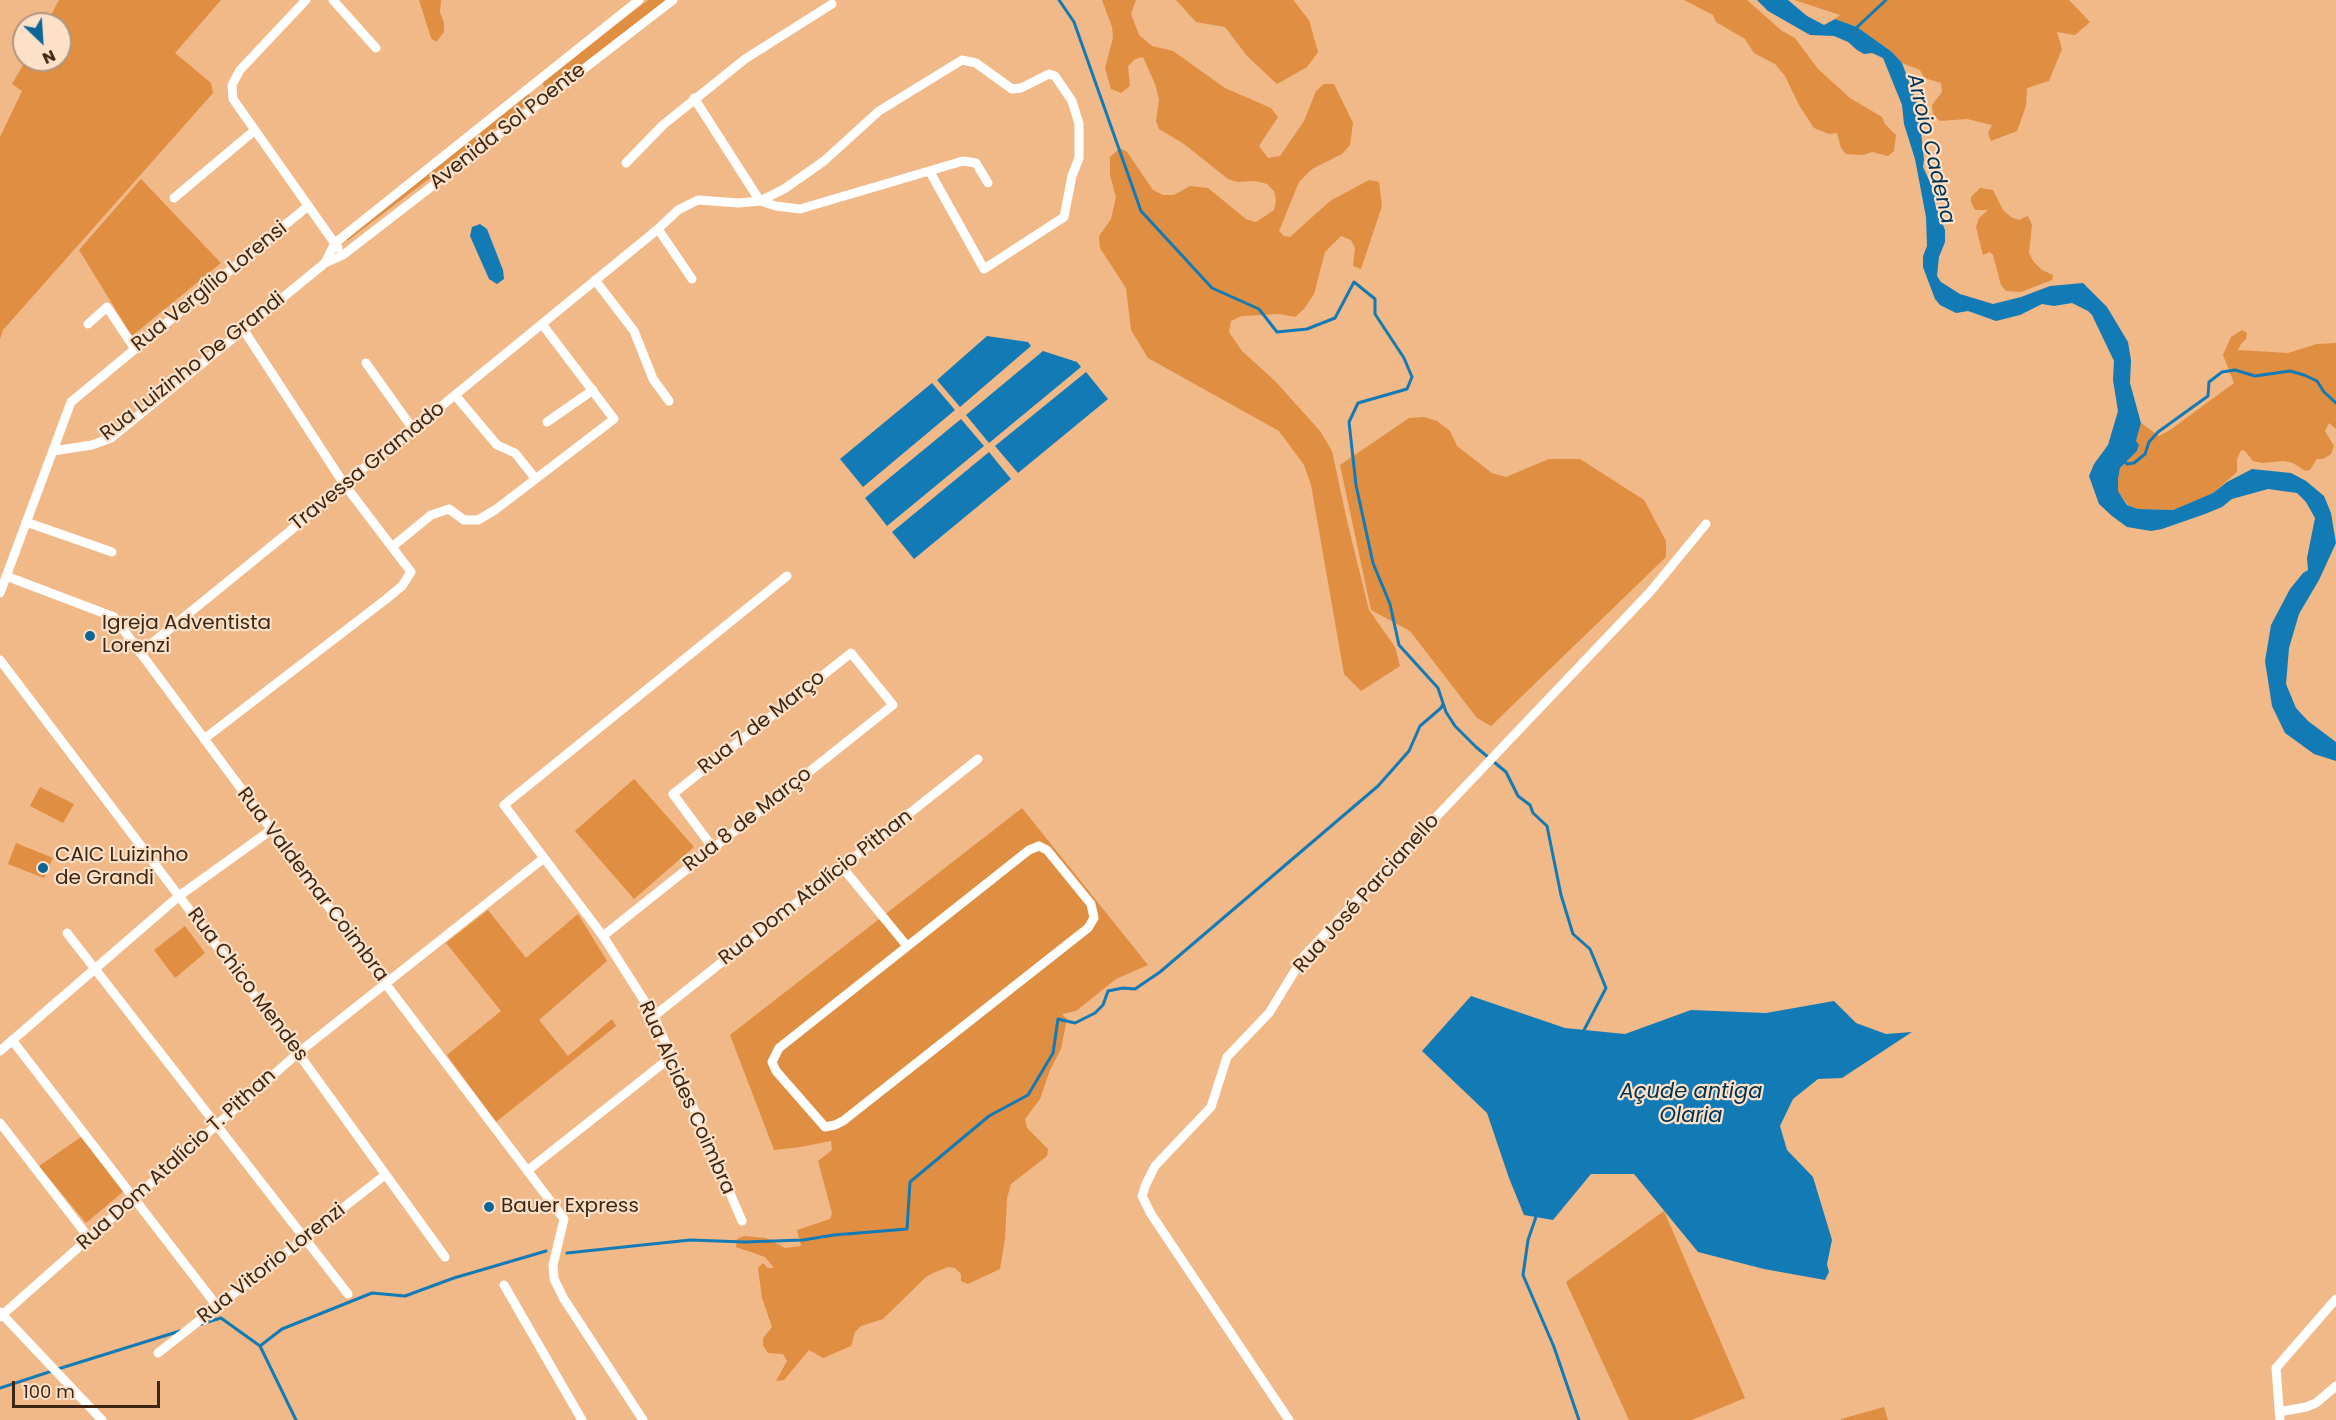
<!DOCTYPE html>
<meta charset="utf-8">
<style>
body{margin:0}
#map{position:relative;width:2336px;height:1420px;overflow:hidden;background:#f1b888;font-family:Poppins,sans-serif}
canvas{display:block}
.north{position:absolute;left:12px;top:12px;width:60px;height:60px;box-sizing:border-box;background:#fde0c8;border:2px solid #b09680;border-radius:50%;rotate:155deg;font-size:16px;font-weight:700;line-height:24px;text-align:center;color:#3d2613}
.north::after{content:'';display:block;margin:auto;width:21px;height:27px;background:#0d6596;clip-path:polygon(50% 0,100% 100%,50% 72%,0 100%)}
.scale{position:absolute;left:12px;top:1381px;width:148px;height:27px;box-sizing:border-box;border:3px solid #3d2613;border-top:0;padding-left:8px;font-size:18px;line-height:21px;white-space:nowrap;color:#3d2613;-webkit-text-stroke:4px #fde0c8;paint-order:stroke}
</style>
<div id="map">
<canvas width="2336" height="1420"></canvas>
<div class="north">N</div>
<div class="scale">100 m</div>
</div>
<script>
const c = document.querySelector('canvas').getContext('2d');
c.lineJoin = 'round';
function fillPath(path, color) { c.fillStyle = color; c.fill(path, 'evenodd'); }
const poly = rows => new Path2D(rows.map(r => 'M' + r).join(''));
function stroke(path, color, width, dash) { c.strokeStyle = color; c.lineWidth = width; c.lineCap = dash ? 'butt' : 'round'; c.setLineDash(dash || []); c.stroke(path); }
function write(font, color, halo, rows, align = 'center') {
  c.font = font + ' Poppins,sans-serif'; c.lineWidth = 4.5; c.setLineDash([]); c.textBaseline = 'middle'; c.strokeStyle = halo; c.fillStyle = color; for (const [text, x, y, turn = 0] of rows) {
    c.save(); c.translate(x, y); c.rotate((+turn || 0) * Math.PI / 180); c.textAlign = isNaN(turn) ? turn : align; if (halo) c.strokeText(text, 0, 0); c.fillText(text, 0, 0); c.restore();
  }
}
fillPath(poly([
 [59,0,221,0,175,53,211,83,213,93,3,330,0,339,0,137,22,91,12,84,26,60,60,60,60,24,46,24],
 [419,0,441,0,440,12,444,23,444,32,436,42,431,38],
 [648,0,669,0,555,86,544,87,543,83,547,79],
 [1102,0,1136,0,1131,14,1139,35,1152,46,1173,51,1225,88,1271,108,1278,117,1259,146,1268,158,1280,156,1304,121,1316,91,1324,84,1334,84,1353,123,1350,145,1342,154,1312,169,1299,182,1279,231,1284,236,1290,237,1330,201,1369,180,1379,182,1382,206,1361,269,1353,266,1355,248,1351,240,1341,236,1325,252,1314,294,1304,309,1295,317,1279,314,1242,316,1231,321,1229,332,1242,351,1275,381,1320,431,1332,451,1347,521,1369,610,1395,647,1400,666,1361,691,1344,674,1311,485,1304,465,1279,431,1148,358,1131,330,1126,288,1100,248,1099,236,1111,219,1116,197,1110,175,1110,157,1120,148,1127,152,1153,190,1163,195,1174,195,1190,186,1208,188,1246,219,1256,222,1274,210,1276,200,1274,191,1267,184,1255,181,1238,182,1228,179,1184,144,1159,129,1156,121,1159,99,1155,84,1143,57,1135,59,1128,66,1130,86,1121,93,1111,89,1105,68,1113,38,1112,27],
 [1176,0,1293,0,1309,20,1318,52,1307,67,1277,84,1247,56,1225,27,1196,22],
 [1684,0,1747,0,1782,31,1795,38,1818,69,1850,98,1882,117,1885,124,1896,135,1894,151,1888,156,1872,152,1863,155,1846,154,1841,148,1837,133,1829,134,1814,128,1799,105,1785,76,1775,64,1754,53,1745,39,1716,22,1713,15],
 [1794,0,2069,0,2090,22,2075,35,2057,32,2062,49,2049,81,2027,88,2026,106,2017,131,1991,141,1988,133,1992,125,1967,119,1940,121,1933,114,1932,105,1942,92,1941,83,1924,78,1920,70,1902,63,1892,52,1857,27,1835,19,1840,15],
 [527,93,530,96,530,102,347,241,347,238],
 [141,179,221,263,132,336,79,250],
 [1980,188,1993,190,2003,210,2011,217,2019,220,2028,216,2032,225,2029,253,2033,261,2042,270,2053,275,2052,280,2021,292,2006,291,2001,285,1993,255,1990,252,1983,255,1976,227,1979,218,1988,210,1975,210,1971,202,1971,197],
 [2242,330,2247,333,2246,339,2241,344,2238,350,2288,353,2317,344,2336,343,2336,429,2329,423,2325,431,2334,446,2331,454,2323,459,2317,459,2310,470,2305,471,2293,463,2284,461,2262,463,2253,461,2245,451,2241,450,2237,459,2237,472,2213,493,2173,510,2138,509,2128,505,2118,491,2118,479,2120,468,2137,451,2139,446,2136,441,2141,423,2159,436,2170,430,2234,383,2223,355,2231,337],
 [1424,417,1437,421,1450,431,1457,446,1492,473,1506,477,1549,459,1580,459,1644,500,1666,541,1666,557,1491,726,1477,718,1410,631,1371,610,1340,465,1409,418],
 [634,779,694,847,634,899,575,831],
 [40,787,74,804,63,823,30,806],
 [1022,808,1148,965,1116,979,1076,1011,1062,1014,1067,1019,1061,1049,1050,1070,1040,1099,1025,1119,1027,1128,1048,1149,1047,1156,1011,1184,1007,1198,1005,1239,1000,1269,968,1284,961,1281,961,1274,955,1268,948,1267,933,1273,926,1277,883,1319,861,1326,855,1332,851,1346,823,1358,809,1350,784,1380,776,1381,787,1361,783,1354,768,1353,763,1345,763,1338,772,1327,762,1298,758,1268,763,1263,768,1268,774,1268,765,1257,736,1247,737,1239,744,1236,766,1238,785,1248,801,1246,797,1230,830,1219,832,1213,818,1161,832,1150,831,1141,800,1147,774,1150,730,1035],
 [16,843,53,858,44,878,8,864],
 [488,910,526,958,578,914,607,961,539,1020,568,1056,612,1019,616,1026,496,1122,447,1055,501,1011,446,943],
 [185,926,205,953,175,978,154,950],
 [81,1137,124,1191,86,1223,39,1166],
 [1664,1211,1745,1398,1692,1420,1629,1420,1566,1282],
 [1884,1407,1888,1420,1841,1420,1841,1419]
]), '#df8e42');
fillPath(poly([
 [1757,0,1788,0,1807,16,1824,25,1835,19,1857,27,1892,52,1902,63,1918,106,1924,159,1923,167,1935,193,1935,204,1945,230,1945,242,1939,257,1937,276,1941,282,1960,294,1993,304,2021,297,2050,286,2083,283,2107,307,2128,342,2131,360,2130,383,2141,423,2136,441,2139,445,2137,451,2120,468,2118,479,2118,491,2127,505,2138,509,2173,510,2213,493,2227,482,2252,469,2291,473,2306,481,2324,496,2331,513,2336,543,2319,580,2299,614,2289,648,2286,684,2296,708,2308,721,2336,742,2336,761,2314,754,2285,733,2272,706,2265,661,2271,625,2290,589,2303,573,2308,570,2307,558,2315,518,2306,502,2297,493,2268,489,2232,499,2222,507,2205,514,2162,529,2151,531,2127,527,2112,516,2099,504,2089,476,2094,464,2108,445,2118,411,2113,380,2114,361,2092,315,2088,311,2072,303,2054,306,2042,304,2020,315,1996,321,1968,311,1956,313,1940,305,1935,299,1923,267,1923,256,1927,246,1926,217,1915,159,1904,124,1902,105,1883,58,1872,53,1864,54,1857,50,1848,42,1834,36,1810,35,1768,11],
 [480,224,487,229,503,270,504,279,497,284,489,279,470,236,472,227],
 [987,336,1028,342,1031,346,960,407,937,380],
 [1043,351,1077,362,1081,367,989,443,966,415],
 [1086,372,1108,399,1018,473,995,446],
 [932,383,955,410,863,487,840,459],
 [961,419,984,446,887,526,865,498],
 [989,452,1011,479,914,559,892,532],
 [1471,996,1565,1028,1625,1034,1691,1010,1766,1013,1834,1001,1856,1023,1886,1034,1912,1032,1842,1078,1818,1079,1793,1099,1780,1126,1787,1150,1813,1177,1832,1240,1827,1264,1829,1272,1825,1280,1764,1269,1698,1252,1634,1174,1591,1174,1553,1220,1524,1215,1509,1178,1487,1113,1422,1051]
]), '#127bb5');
stroke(poly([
 [1059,0,1074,22,1141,211,1212,288,1259,309,1277,332,1307,329,1335,318,1354,282,1375,299,1375,314,1404,358,1412,377,1407,389,1358,403,1349,422,1356,485,1373,563,1390,604,1399,645,1438,688,1446,712,1455,726,1476,747,1506,772,1518,796,1530,805,1533,813,1547,826,1561,895,1573,934,1590,949,1606,988,1583,1032],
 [1854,30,1886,0],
 [2123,460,2127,464,2134,463,2145,454,2149,442,2158,432,2208,396,2209,382,2222,372,2235,370,2255,376,2290,371,2304,375,2317,381,2324,392,2336,403],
 [1537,1214,1528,1240,1523,1275,1554,1347,1579,1420],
 [567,1253,690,1240,745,1242,803,1240,834,1235,907,1229,910,1182,989,1116,1028,1095,1053,1053,1058,1019,1075,1023,1095,1013,1103,1005,1108,991,1123,988,1135,989,1160,972,1378,786,1409,751,1420,726,1441,708,1443,704],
 [201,1324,221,1318,260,1346,296,1420],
 [260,1346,282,1329,372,1293,405,1296,454,1278,546,1251],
 [58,1369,180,1331],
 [0,1388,52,1371]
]), '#127bb5', 3);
stroke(poly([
 [306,0,240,70,232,85,233,99,338,248],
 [333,0,376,48],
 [694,98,760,201,784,189,824,161,879,111,962,60,976,63,1012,89,1021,88,1049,74,1055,76,1072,101,1079,124,1079,158,1072,176,1064,217,984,269,930,172],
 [626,163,663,125,745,59,832,4],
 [174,198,255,130],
 [658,229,692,279],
 [325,263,335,243,639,0],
 [595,280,634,331,653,379,669,401],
 [88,324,107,307,135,349],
 [366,363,413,429],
 [455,395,497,445,515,453,535,478],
 [547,422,593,390],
 [53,451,92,445,111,438,325,263,343,255,673,0],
 [26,522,112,552],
 [392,547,431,515,449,509,464,520,478,520,495,510,614,419,542,324],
 [6,576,114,617,385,983,564,1219,553,1265,554,1279,564,1299,643,1420],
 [0,593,71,402,308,206],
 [140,653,290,531,347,481,422,422,658,229,678,210,698,200,739,203,760,201,776,206,800,209,963,161,976,163,988,183],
 [0,660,298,1053,445,1257],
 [204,739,385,600,402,586,411,572,344,484,243,329],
 [1039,846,1047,850,1091,904,1094,918,1088,928,843,1121,835,1125,825,1127,776,1071,772,1062,779,1048,1029,850,1039,846],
 [842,867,907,946],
 [67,933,348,1294],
 [603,936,893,705,851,653,673,794,713,848],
 [654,1016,978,759],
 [12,1040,217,1306],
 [0,1051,179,896,271,830],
 [0,1123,89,1238],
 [527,1171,671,1057],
 [742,1221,654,1016,603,936,504,805,787,576],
 [504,1285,582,1420],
 [0,1312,102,1420],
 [0,1317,298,1053,544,858],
 [158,1353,385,1175],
 [2279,1412,2306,1407,2316,1403,2336,1386],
 [1289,1420,1151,1214,1142,1196,1146,1184,1155,1166,1211,1107,1227,1057,1269,1013,1304,956,1650,592,1706,524],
 [2280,1420,2276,1368,2336,1299]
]), '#fff', 9);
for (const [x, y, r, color] of [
 [90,636,6,"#0d6596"],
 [43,868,6,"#0d6596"],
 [489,1207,6,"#0d6596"]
]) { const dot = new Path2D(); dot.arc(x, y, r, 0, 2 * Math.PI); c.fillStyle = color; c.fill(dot); stroke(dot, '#fde0c8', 2); }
write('20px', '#3d2613', '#fde0c8', [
 ["Avenida Sol Poente",508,127,-38],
 ["Rua Vergílio Lorensi",210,287,-39],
 ["Rua Luizinho De Grandi",193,367,-38],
 ["Travessa Gramado",368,467,-39],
 ["Rua 7 de Março",762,723,-38],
 ["Rua 8 de Março",748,820,-38],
 ["Rua Valdemar Coimbra",312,885,53],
 ["Rua Dom Atalício Pithan",816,888,-38],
 ["Rua José Parcianello",1367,894,-48],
 ["Rua Chico Mendes",247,985,53],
 ["Rua Alcides Coimbra",686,1098,66],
 ["Rua Dom Atalício T. Pithan",177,1160,-42],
 ["Rua Vitorio Lorenzi",272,1264,-38]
]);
write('20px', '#3d2613', '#fde0c8', [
 ["Igreja Adventista",102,624],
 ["Lorenzi",102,647],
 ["CAIC Luizinho",55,856],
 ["de Grandi",55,879],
 ["Bauer Express",501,1207]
], 'left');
write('italic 21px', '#003351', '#fde0c8', [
 ["Arroio Cadena",1930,149,77],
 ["Açude antiga",1691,1093],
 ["Olaria",1691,1117]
]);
</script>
